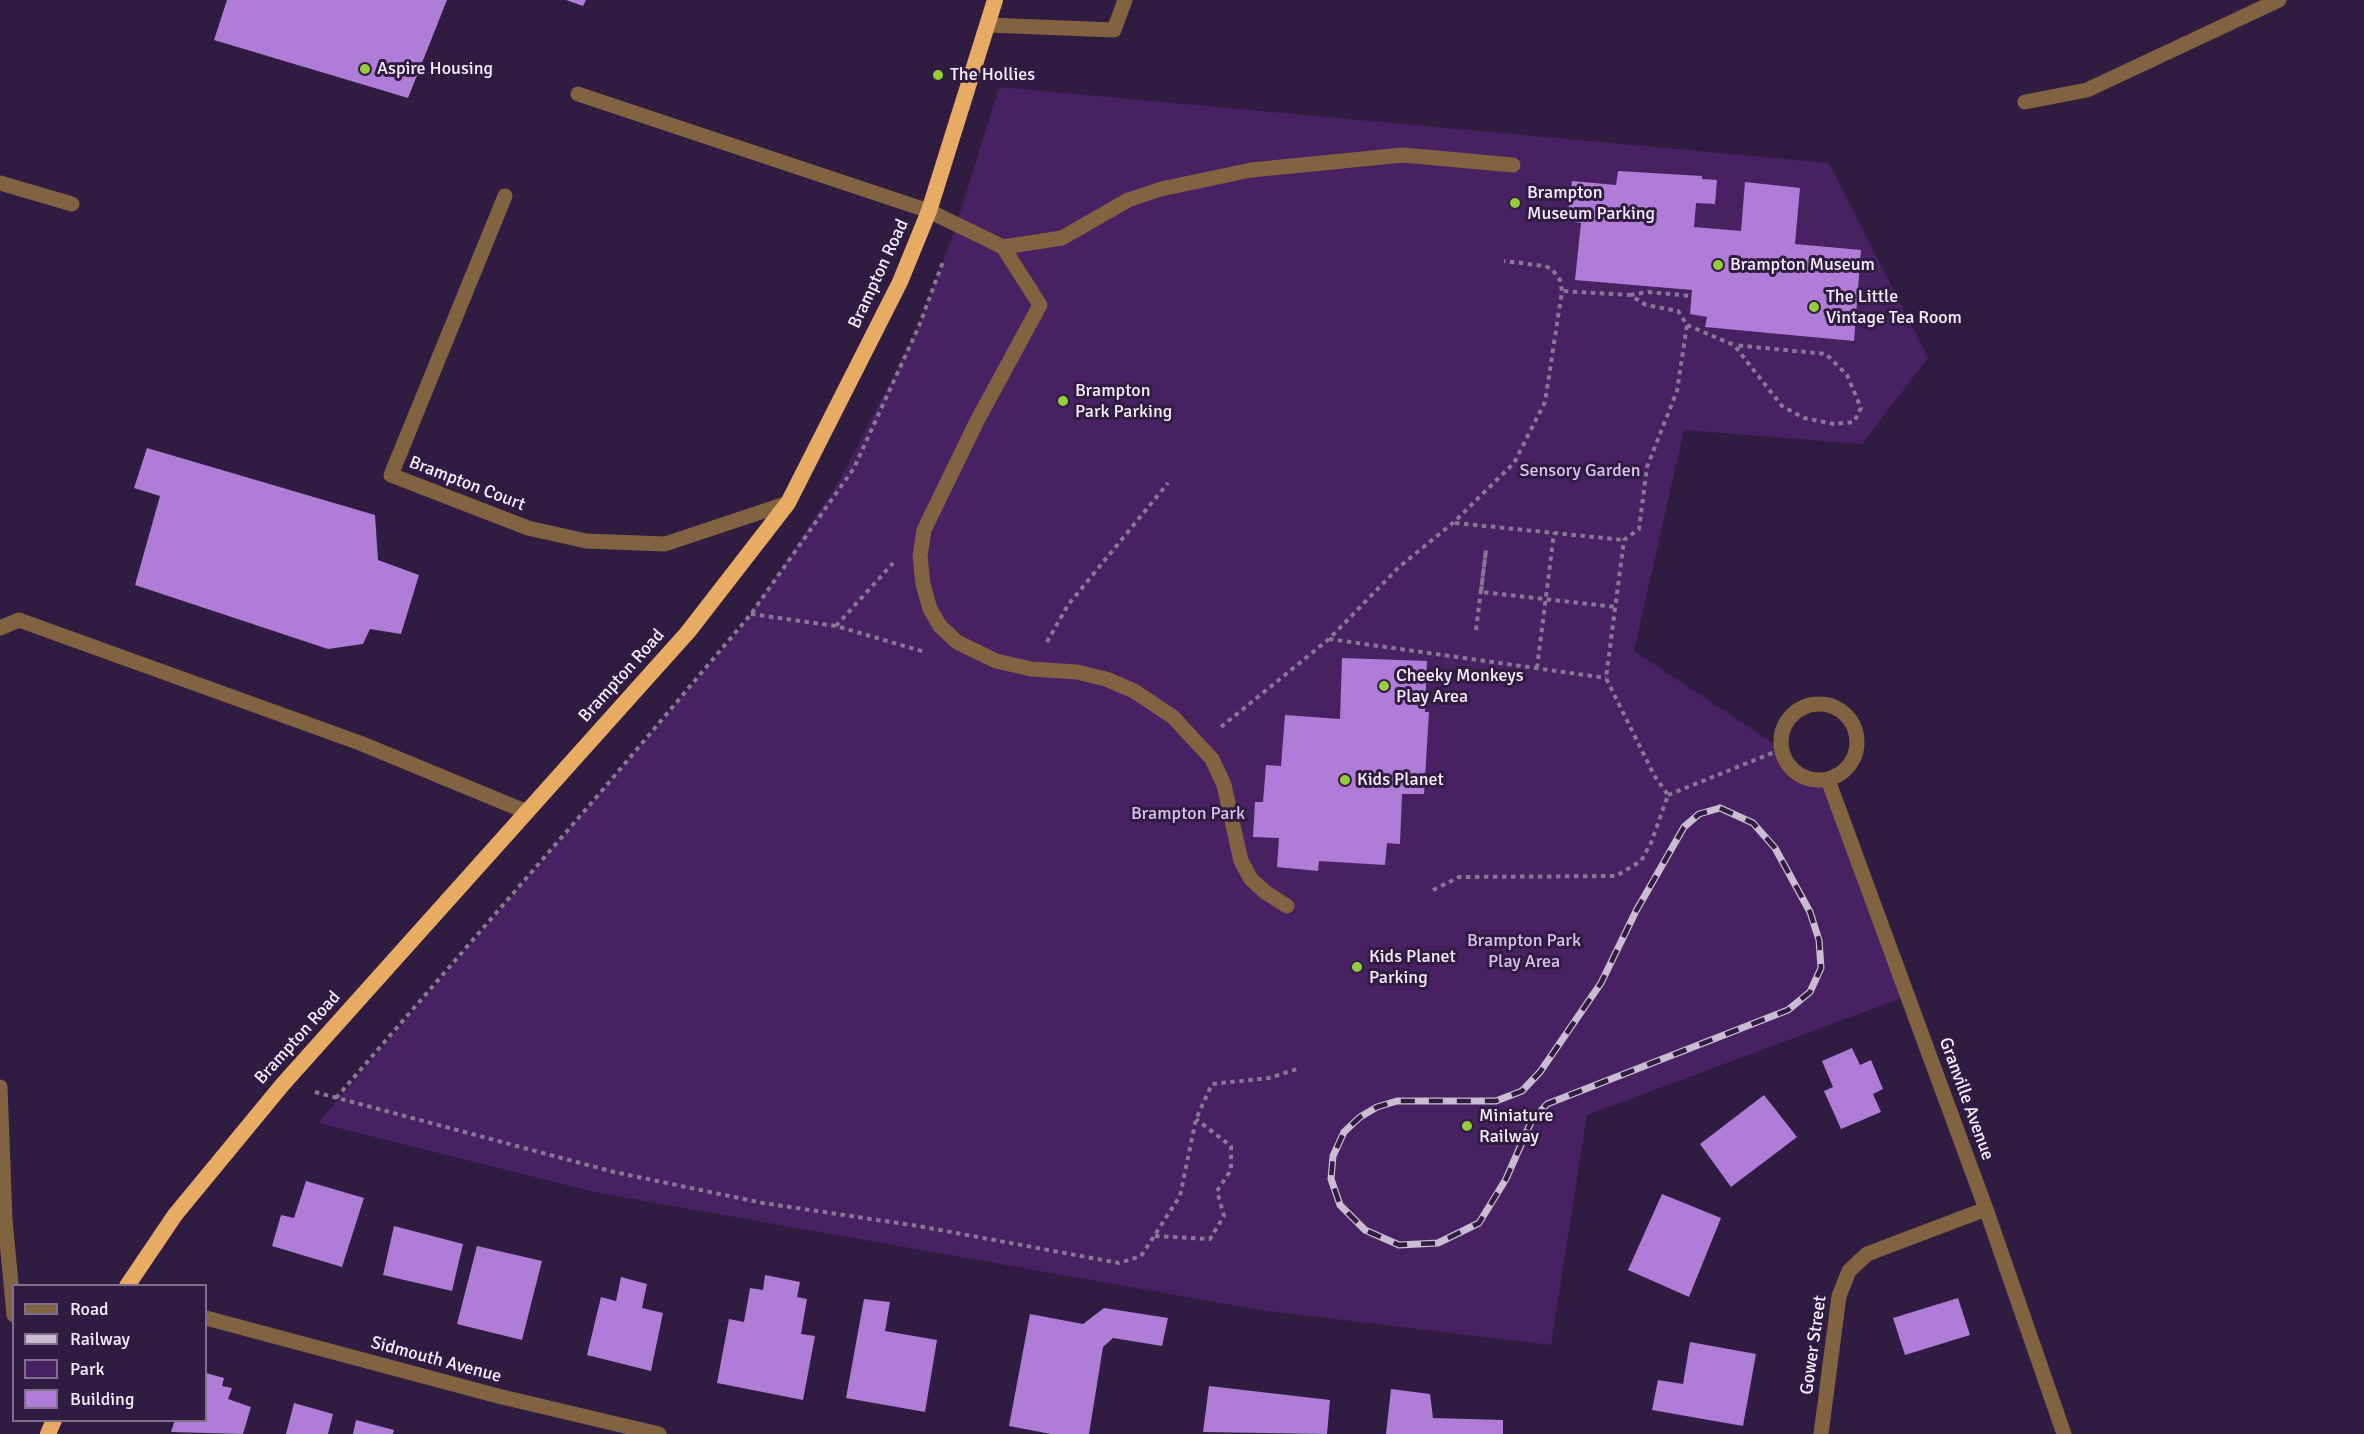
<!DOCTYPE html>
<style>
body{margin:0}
#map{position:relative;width:2364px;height:1434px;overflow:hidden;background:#301c40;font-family:Signika,sans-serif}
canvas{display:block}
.legend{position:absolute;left:12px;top:1284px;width:195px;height:138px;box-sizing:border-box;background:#301c40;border:2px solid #80708c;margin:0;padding:8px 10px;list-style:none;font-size:18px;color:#f7effe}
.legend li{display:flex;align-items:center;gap:12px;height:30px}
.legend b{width:30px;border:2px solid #80708c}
</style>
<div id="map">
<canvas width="2364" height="1434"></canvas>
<ul class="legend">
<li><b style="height:8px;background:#816341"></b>Road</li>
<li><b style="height:8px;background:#c8bdd1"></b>Railway</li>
<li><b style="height:16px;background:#472162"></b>Park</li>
<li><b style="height:16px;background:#af7dd7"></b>Building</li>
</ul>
</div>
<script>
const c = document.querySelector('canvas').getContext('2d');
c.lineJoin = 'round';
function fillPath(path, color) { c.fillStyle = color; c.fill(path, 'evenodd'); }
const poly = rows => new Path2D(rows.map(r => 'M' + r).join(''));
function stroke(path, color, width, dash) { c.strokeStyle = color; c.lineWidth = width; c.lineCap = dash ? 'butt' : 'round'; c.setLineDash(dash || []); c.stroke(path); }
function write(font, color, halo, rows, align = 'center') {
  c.font = font + ' Signika,sans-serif'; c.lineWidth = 6; c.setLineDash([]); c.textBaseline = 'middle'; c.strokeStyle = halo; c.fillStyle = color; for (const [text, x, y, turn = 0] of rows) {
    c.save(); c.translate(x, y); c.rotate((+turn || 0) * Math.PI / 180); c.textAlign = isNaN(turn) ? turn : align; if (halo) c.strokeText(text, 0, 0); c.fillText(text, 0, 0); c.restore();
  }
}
fillPath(poly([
 [999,87,1829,163,1928,358,1862,444,1684,430,1634,651,1782,749,1785,761,1794,770,1806,777,1822,780,1907,996,1587,1115,1551,1345,1260,1310,594,1192,318,1123,742,627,840,480,919,326,956,226]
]), '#472162');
fillPath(poly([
 [227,0,447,0,408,98,214,40],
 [566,0,586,0,583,6],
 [1618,171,1702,176,1702,179,1717,180,1715,204,1696,203,1694,227,1741,231,1745,182,1800,188,1795,244,1861,250,1854,341,1705,327,1707,317,1690,314,1692,290,1575,280,1581,223,1567,221,1572,181,1616,185],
 [147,448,375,515,378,560,419,575,401,634,370,629,363,644,328,649,135,585,160,496,134,488],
 [1342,658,1427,661,1425,712,1429,712,1424,794,1402,794,1400,844,1387,843,1385,865,1319,861,1318,871,1277,867,1279,838,1253,837,1255,802,1263,802,1266,765,1281,766,1285,715,1340,719],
 [1852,1048,1860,1065,1871,1060,1883,1089,1873,1094,1881,1112,1841,1129,1824,1091,1833,1087,1822,1061],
 [1764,1095,1797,1137,1731,1187,1700,1144],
 [306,1181,364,1198,342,1267,272,1246,281,1215,294,1218],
 [1662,1194,1721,1218,1689,1297,1628,1270],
 [394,1226,463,1244,452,1291,383,1275],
 [477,1246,542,1261,522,1340,457,1324],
 [765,1275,800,1282,797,1297,807,1299,801,1334,815,1336,803,1400,717,1383,729,1319,744,1322,750,1288,763,1290],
 [621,1277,647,1284,642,1308,663,1313,651,1371,587,1355,601,1297,616,1301],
 [1958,1298,1970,1335,1905,1355,1893,1318],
 [864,1299,890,1302,885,1331,937,1340,925,1412,846,1398],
 [1104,1308,1168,1318,1162,1346,1113,1338,1103,1347,1089,1434,1051,1434,1009,1426,1030,1314,1083,1324],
 [1690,1342,1756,1354,1743,1426,1652,1410,1658,1380,1683,1384],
 [206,1373,224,1378,222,1386,232,1388,228,1399,251,1407,243,1434,171,1432,175,1420,206,1420],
 [1209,1386,1330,1400,1327,1434,1203,1432],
 [1391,1389,1430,1394,1433,1418,1503,1420,1503,1434,1386,1434],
 [294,1403,333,1414,328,1434,286,1434],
 [356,1420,394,1430,393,1434,353,1434]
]), '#af7dd7');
stroke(poly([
 [1630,295,1648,292,1692,296],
 [1687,325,1734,345,1782,406,1804,418,1834,424,1854,422,1861,408,1847,375,1826,354,1734,345],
 [1455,523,1624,540],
 [751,614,836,626,925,652],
 [836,626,893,563],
 [1476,630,1486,550,1481,592,1616,607],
 [1329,639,1606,678],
 [1047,642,1068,605,1168,483],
 [1537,668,1554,533],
 [1221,727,1329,639,1399,567,1454,522,1514,463,1545,402,1562,291,1560,280,1552,269,1545,266,1504,261],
 [1668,795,1782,749],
 [1433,890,1459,877,1616,876,1641,861,1651,843,1668,795,1654,775,1606,678,1624,540,1639,529,1647,467,1677,391,1687,325,1678,311,1646,305,1630,295,1562,291],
 [315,1092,614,1172,763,1203,918,1226,1119,1263,1141,1256,1180,1196,1196,1119,1212,1084,1269,1078,1300,1068],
 [336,1098,600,793,751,614,854,468,919,326,944,259],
 [1155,1236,1210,1239,1224,1216,1217,1191,1231,1170,1231,1146,1196,1119]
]), '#877893', 4, [4.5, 4.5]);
stroke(poly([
 [988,25,1114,30,1125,0],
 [578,94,929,211],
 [2025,102,2087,90,2279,0],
 [505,196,391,475,528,528,586,541,665,544,788,503],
 [0,628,19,620,360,743,527,812],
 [0,1087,5,1220,14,1315]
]), '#816341', 15);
stroke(poly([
 [0,183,72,204],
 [929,211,1003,247,1040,305,977,421,924,530,920,556,923,584,930,609,940,626,957,642,996,661,1031,669,1077,672,1106,679,1134,691,1173,717,1212,759,1224,785,1241,861,1251,879,1265,892,1287,906],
 [1003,247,1062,238,1128,200,1161,189,1251,170,1403,155,1513,165],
 '1781 742a38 38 0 1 1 76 0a38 38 0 1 1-76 0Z',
 [1828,780,1986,1209,2064,1434],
 [206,1318,498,1396,659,1434],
 [1821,1434,1839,1296,1849,1271,1867,1254,1986,1209]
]), '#816341', 15);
stroke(poly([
 [127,1286,175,1215,283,1084,688,632,788,503,900,282,929,211,995,0],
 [48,1434,54,1420]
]), '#e8ab64', 16);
const rail = poly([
 [1720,808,1753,823,1775,848,1810,912,1819,940,1821,968,1810,992,1788,1010,1547,1104,1531,1122,1506,1179,1479,1223,1438,1243,1399,1245,1365,1230,1340,1205,1331,1179,1333,1156,1344,1132,1360,1117,1377,1107,1397,1101,1496,1101,1522,1091,1540,1072,1601,983,1636,911,1684,827,1699,814,1720,808]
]);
stroke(rail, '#c8bdd1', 7);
stroke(rail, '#301c40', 4.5, [14]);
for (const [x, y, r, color] of [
 [365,69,6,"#94cc3c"],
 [938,75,6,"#94cc3c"],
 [1515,203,6,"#94cc3c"],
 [1718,265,6,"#94cc3c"],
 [1814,307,6,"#94cc3c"],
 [1063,401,6,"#94cc3c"],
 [1384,686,6,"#94cc3c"],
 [1345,780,6,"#94cc3c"],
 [1357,967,6,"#94cc3c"],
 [1467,1126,6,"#94cc3c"]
]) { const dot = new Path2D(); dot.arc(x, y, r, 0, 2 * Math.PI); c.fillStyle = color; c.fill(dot); stroke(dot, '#301c40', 2); }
write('18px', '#f7effe', '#301c40', [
 ["Aspire Housing",377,69],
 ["The Hollies",950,75],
 ["Brampton",1527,193],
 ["Museum Parking",1527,214],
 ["Brampton Museum",1730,265],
 ["The Little",1826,297],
 ["Vintage Tea Room",1826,318],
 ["Brampton",1075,391],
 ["Park Parking",1075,412],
 ["Cheeky Monkeys",1396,676],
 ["Play Area",1396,697],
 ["Kids Planet",1357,780],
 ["Kids Planet",1369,957],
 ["Parking",1369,978],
 ["Miniature",1479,1116],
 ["Railway",1479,1137]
], 'left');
write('18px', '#f7effe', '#301c40', [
 ["Brampton Road",879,274,-65],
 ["Brampton Court",467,484,21],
 ["Brampton Road",622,676,-48],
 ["Brampton Road",298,1038,-48],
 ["Granville Avenue",1966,1099,70],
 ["Gower Street",1814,1345,-82],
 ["Sidmouth Avenue",436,1360,15]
]);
write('18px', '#dbc3f1', '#301c40', [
 ["Sensory Garden",1580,471],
 ["Brampton Park",1188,814],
 ["Brampton Park",1524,941],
 ["Play Area",1524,962]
]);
</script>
